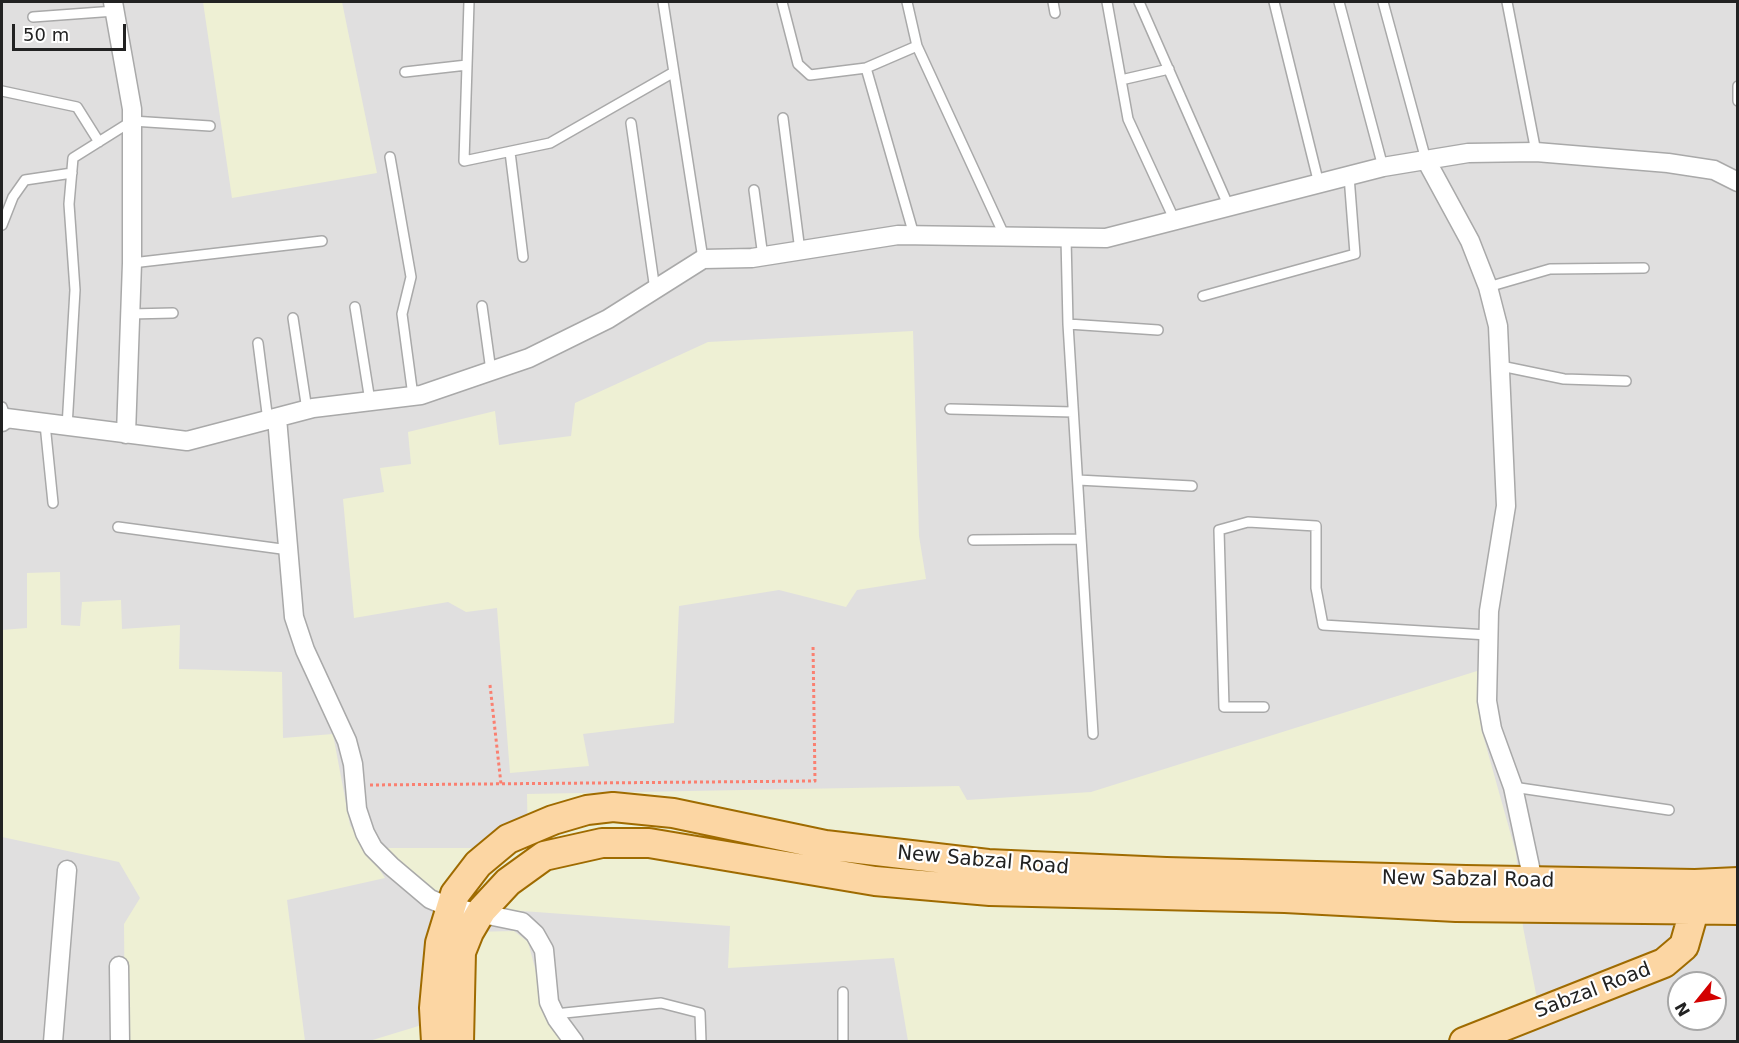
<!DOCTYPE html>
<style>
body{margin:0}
#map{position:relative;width:1739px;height:1043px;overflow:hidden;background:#f2efe9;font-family:"DejaVu Sans",sans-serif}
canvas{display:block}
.frame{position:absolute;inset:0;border:3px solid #222;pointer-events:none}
.north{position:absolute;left:1667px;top:971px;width:60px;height:60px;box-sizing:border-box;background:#fff;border:2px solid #a7a7a7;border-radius:50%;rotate:240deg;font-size:16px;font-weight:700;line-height:24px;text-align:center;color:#222}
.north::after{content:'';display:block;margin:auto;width:21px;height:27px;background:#d30100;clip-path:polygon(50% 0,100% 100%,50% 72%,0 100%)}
.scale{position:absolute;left:12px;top:24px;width:114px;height:27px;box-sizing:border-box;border:3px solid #222;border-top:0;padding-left:8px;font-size:18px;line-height:21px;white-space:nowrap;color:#222;-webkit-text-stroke:4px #fff;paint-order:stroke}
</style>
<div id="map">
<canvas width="1739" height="1043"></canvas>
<div class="frame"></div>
<div class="north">N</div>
<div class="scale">50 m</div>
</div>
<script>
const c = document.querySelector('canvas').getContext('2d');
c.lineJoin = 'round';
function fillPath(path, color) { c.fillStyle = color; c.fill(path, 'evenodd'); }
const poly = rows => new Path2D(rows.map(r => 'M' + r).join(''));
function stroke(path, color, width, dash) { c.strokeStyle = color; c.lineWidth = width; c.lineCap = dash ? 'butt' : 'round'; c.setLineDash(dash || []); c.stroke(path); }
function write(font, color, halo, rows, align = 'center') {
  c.font = font + ' "DejaVu Sans",sans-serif'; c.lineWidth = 4.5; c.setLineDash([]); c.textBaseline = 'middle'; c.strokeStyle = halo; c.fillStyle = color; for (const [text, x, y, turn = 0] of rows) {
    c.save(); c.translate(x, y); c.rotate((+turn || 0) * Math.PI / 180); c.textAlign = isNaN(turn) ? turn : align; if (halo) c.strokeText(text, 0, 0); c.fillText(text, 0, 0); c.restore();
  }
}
fillPath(poly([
 [2,2,1737,2,1737,1041,2,1042],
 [1679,983,1715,983,1715,1019,1679,1019]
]), '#e0dfdf');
fillPath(poly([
 [203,2,342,2,377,173,232,198],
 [913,331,919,536,926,579,857,590,846,607,779,590,679,606,674,723,583,734,589,766,510,773,497,608,466,612,448,602,354,618,343,499,384,492,380,468,411,464,408,432,495,411,499,445,571,436,575,403,708,342],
 [60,572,61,625,80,626,82,602,121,600,122,629,180,625,179,669,282,672,283,738,333,734,350,825,385,878,287,900,305,1041,125,1041,124,924,140,898,119,862,2,837,2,630,27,628,27,573],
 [1477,671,1481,728,1516,853,1523,927,1539,1009,1456,1041,908,1041,894,958,728,968,730,926,522,911,454,914,432,911,383,848,528,848,527,794,959,786,967,800,1091,792],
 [514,931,528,942,547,1013,565,1042,366,1042,458,1014,471,932]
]), '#eef0d4');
const lane = poly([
 [469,2,464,161,550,143,674,72],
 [663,2,703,259],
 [782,2,798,64,810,75,866,68,917,46],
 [907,2,917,46,1005,237],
 [1053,2,1055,13],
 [1107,2,1128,119,1175,221],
 [1139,2,1229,207],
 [1274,2,1319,184],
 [1339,2,1383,167],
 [1383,2,1426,160],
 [1507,2,1536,152],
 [33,17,115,11],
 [866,68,914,235],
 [405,72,467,65],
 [1121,80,1169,69],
 [1738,86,1738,101],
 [2,91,77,107,99,142],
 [783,118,800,251],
 [631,123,655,290],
 [510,152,523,257],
 [390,157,411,277,402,314,413,396],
 [754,190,763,257],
 [2,225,13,197,25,180,72,173],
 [1066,238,1068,324,1093,734],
 [132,263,322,241],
 [1488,287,1550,269,1644,268],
 [1203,296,1355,254,1349,176],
 [482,306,491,371],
 [355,307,370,401],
 [130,314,173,313],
 [293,318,307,410],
 [1068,324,1158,330],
 [258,343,268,421],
 [1501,366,1564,379,1626,381],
 [2,407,6,418],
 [950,409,1073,412],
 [45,424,53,503],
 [67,427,75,290,69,204,73,158,132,121,210,126],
 [1078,480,1192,486],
 [118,527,289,550],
 [973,540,1081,539],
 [1264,707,1224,707,1219,530,1248,522,1316,526,1316,588,1323,625,1488,635],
 [1513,787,1669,810],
 [843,992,843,1042],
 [555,1014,661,1003,700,1013,701,1042]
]);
const street = poly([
 [113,2,132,109,132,263,126,434],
 [1426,160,1470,241,1488,287,1498,326,1506,506,1489,611,1487,701,1492,729,1513,787,1533,881],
 [277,418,294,617,305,650,347,741,353,764,357,809,365,833,373,848,391,866,430,899,449,907,522,922,535,934,544,950,549,1002,557,1019,574,1042],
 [2,422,6,418,187,441,313,408,421,395,529,358,608,319,703,259,752,258,898,235,1106,238,1383,167,1468,153,1536,152,1668,163,1714,170,1738,182],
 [119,966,120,1042],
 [53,1042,67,870]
]);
const primary = poly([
 [436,1042,434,1008,440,943,455,894,478,864,508,839,553,820,587,810,613,807,673,813,825,845,988,864,1166,872,1466,880,1695,884,1738,882],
 [459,1042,461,952,469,932,482,910,508,882,544,856,602,843,649,843,875,881,990,891,1285,898,1456,907,1738,910],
 [1464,1042,1664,963,1684,946,1694,911,1694,893]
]);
stroke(lane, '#a9a9a9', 12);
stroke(street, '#a9a9a9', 21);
stroke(primary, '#9f6b00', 32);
stroke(poly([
 [490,685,501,784],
 [370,785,815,781,813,644]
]), '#fa8071', 3, [3, 3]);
stroke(lane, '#fff', 9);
stroke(street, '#fff', 18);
stroke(primary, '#fcd6a3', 28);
write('20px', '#222', '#fff', [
 ["New Sabzal Road",983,861,5],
 ["New Sabzal Road",1468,880,1],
 ["Sabzal Road",1593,991,-21]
]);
</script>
